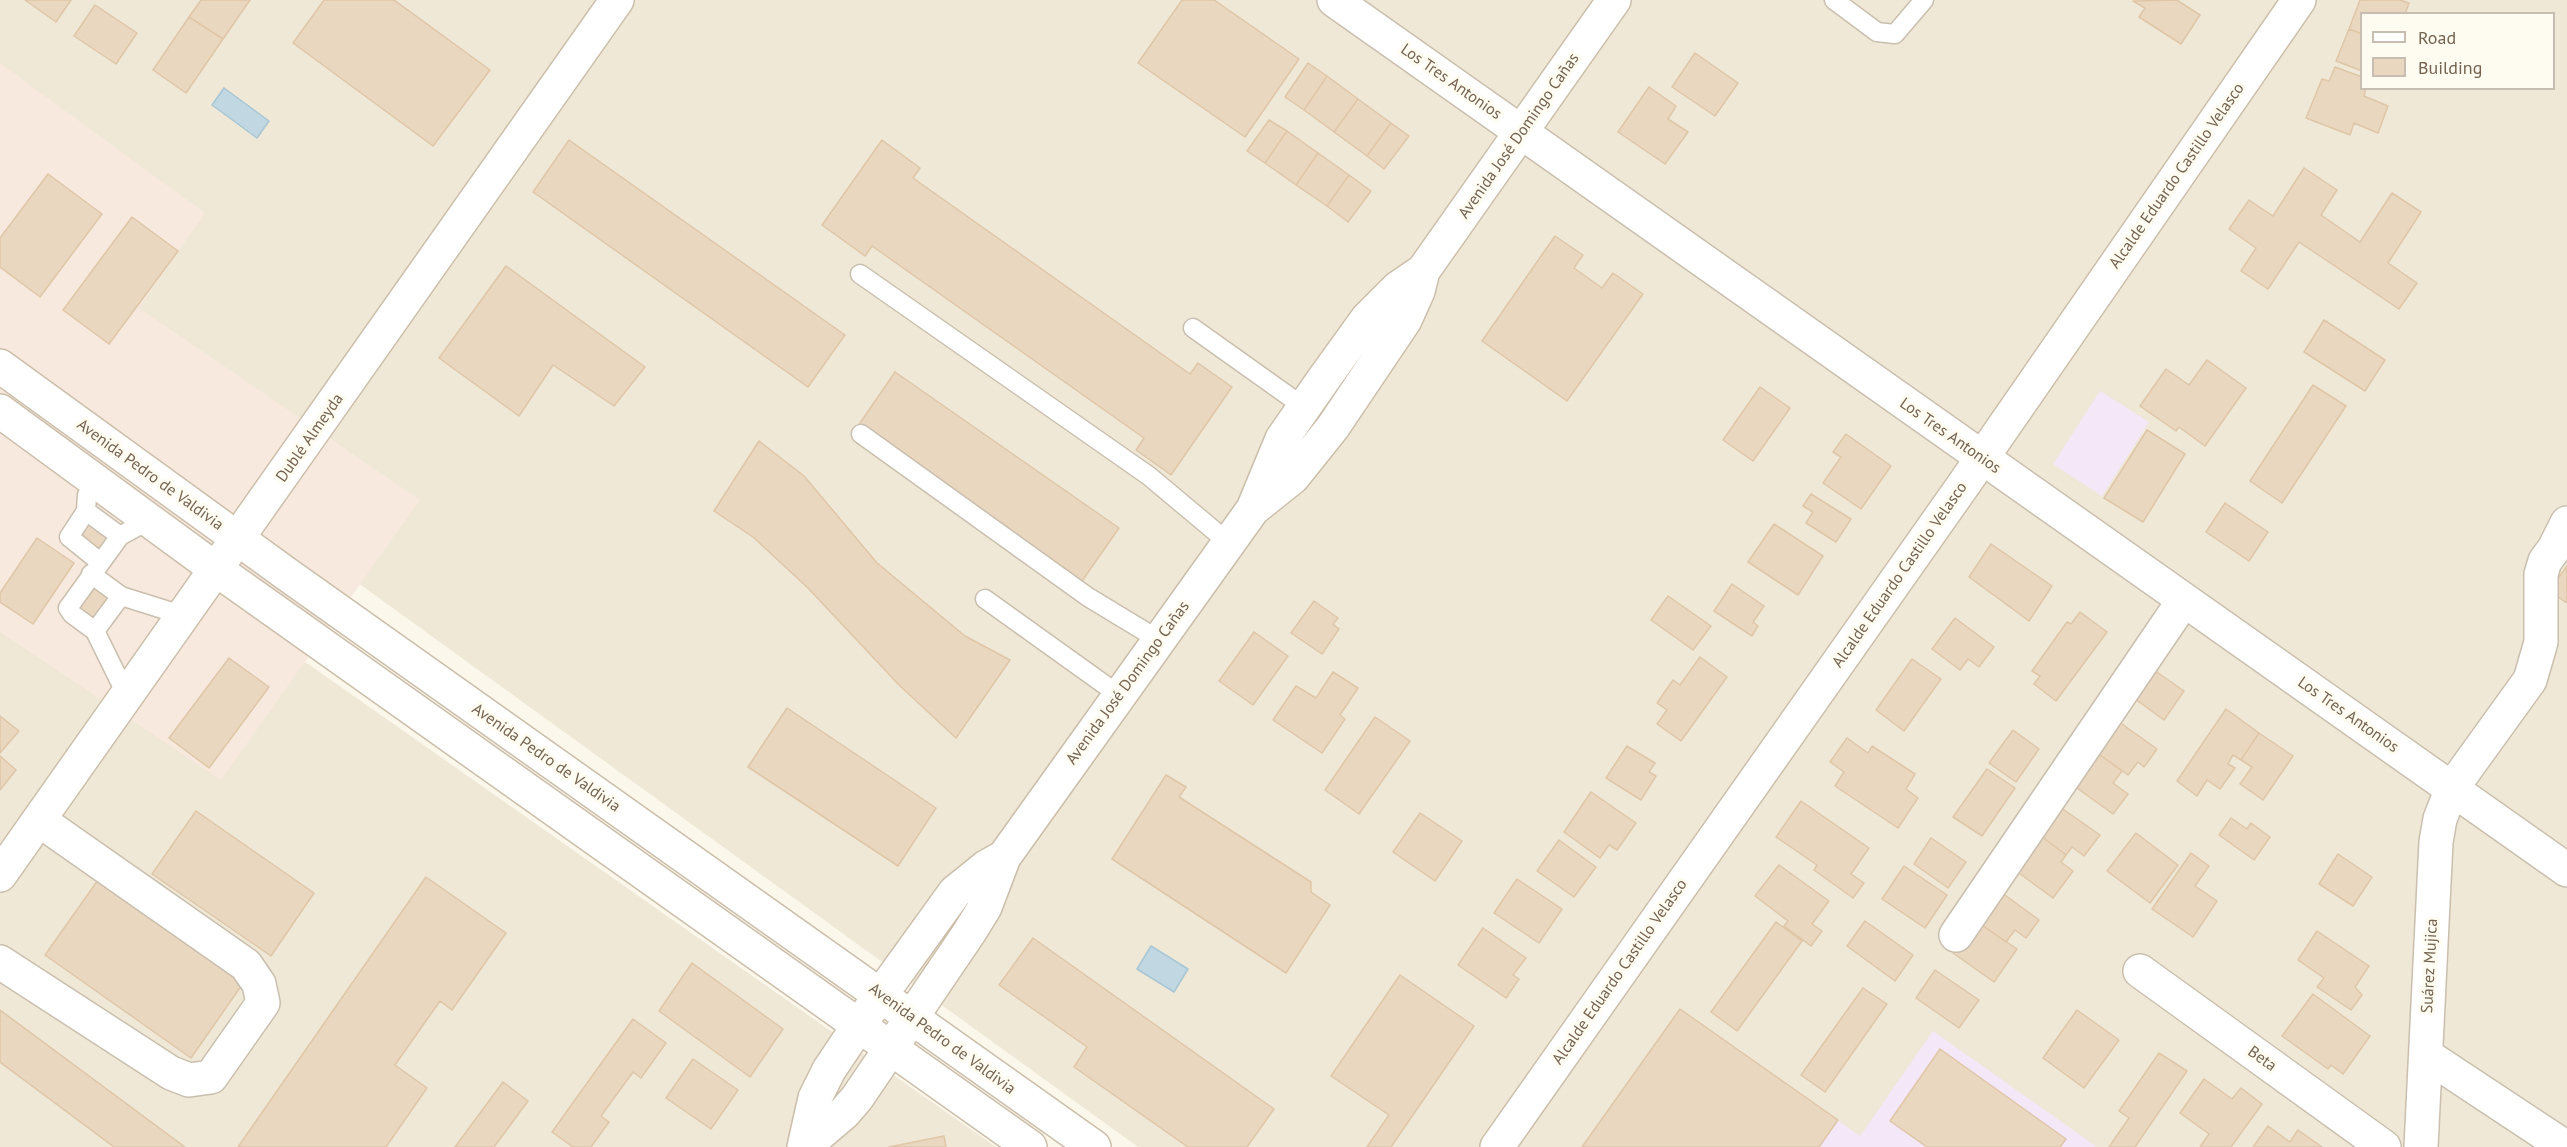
<!DOCTYPE html>
<meta charset="utf-8">
<style>
body{margin:0}
#map{position:relative;width:2567px;height:1147px;overflow:hidden;background:#fbf7eb;font-family:"PT Sans",sans-serif}
canvas{display:block}
.legend{position:absolute;left:2360px;top:12px;width:195px;height:78px;box-sizing:border-box;background:#fefbf1;border:2px solid #c7beb1;margin:0;padding:8px 10px;list-style:none;font-size:18px;color:#746350}
.legend li{display:flex;align-items:center;gap:12px;height:30px}
.legend b{width:30px;border:2px solid #c7beb1}
</style>
<div id="map">
<canvas width="2567" height="1147"></canvas>
<ul class="legend">
<li><b style="height:8px;background:#fff"></b>Road</li>
<li><b style="height:16px;background:#e9d7c0"></b>Building</li>
</ul>
</div>
<script>
const c = document.querySelector('canvas').getContext('2d');
c.lineJoin = 'round';
function fillPath(path, color) { c.fillStyle = color; c.fill(path, 'evenodd'); }
const poly = rows => new Path2D(rows.map(r => 'M' + r).join(''));
function stroke(path, color, width, dash) { c.strokeStyle = color; c.lineWidth = width; c.lineCap = dash ? 'butt' : 'round'; c.setLineDash(dash || []); c.stroke(path); }
function write(font, color, halo, rows, align = 'center') {
  c.font = font + ' "PT Sans",sans-serif'; c.lineWidth = 6; c.setLineDash([]); c.textBaseline = 'middle'; c.strokeStyle = halo; c.fillStyle = color; for (const [text, x, y, turn = 0] of rows) {
    c.save(); c.translate(x, y); c.rotate((+turn || 0) * Math.PI / 180); c.textAlign = isNaN(turn) ? turn : align; if (halo) c.strokeText(text, 0, 0); c.fillText(text, 0, 0); c.restore();
  }
}
fillPath(poly([
 [0,0,2567,0,2567,1147,1138,1147,0,324],
 [2362,14,2554,14,2554,88,2362,88],
 [0,445,163,562,996,1147,0,1147]
]), '#efe8d7');
fillPath(poly([
 [0,63,205,213,139,308,420,500,221,780,0,632]
]), '#f7e9dd');
fillPath(poly([
 [2100,391,2149,422,2102,496,2053,464],
 [1680,1009,1860,1136,1933,1031,2097,1147,1582,1147]
]), '#f4e7f8');
const water = poly([
 [224,88,269,121,257,138,212,105,224,88],
 [1151,946,1188,969,1174,992,1137,969,1151,946]
]);
fillPath(water, '#c1d8e3');
stroke(water, '#a8c6d4', 1.5);
const building = poly([
 [25,0,71,0,56,22,25,0],
 [201,0,250,0,223,39,189,17,201,0],
 [324,0,394,0,490,70,433,146,293,43,324,0],
 [1182,0,1214,0,1299,59,1245,137,1138,63,1182,0],
 [2177,0,2200,15,2181,44,2139,17,2145,8,2133,1,2177,0],
 [2360,0,2400,0,2409,3,2405,14,2362,14,2362,34,2349,29,2360,0],
 [95,5,137,33,116,64,74,36,95,5],
 [189,17,223,39,186,93,153,70,189,17],
 [2349,29,2362,34,2362,71,2336,61,2349,29],
 [1695,53,1738,83,1715,116,1672,87,1695,53],
 [1308,63,1327,76,1304,110,1285,97,1308,63],
 [2335,67,2362,77,2362,88,2366,88,2364,96,2388,106,2378,133,2354,123,2350,135,2306,118,2322,79,2329,81,2335,67],
 [1327,76,1358,99,1334,132,1304,110,1327,76],
 [1649,87,1676,106,1668,119,1688,132,1665,164,1618,132,1649,87],
 [1358,99,1391,123,1367,156,1334,132,1358,99],
 [1269,120,1287,131,1265,163,1247,151,1269,120],
 [1391,123,1409,136,1384,169,1367,156,1391,123],
 [1287,131,1318,153,1296,185,1265,163,1287,131],
 [569,140,845,335,808,387,533,192,569,140],
 [882,140,920,168,913,178,1190,374,1198,363,1232,387,1171,475,1136,450,1144,438,872,246,865,256,822,225,882,140],
 [1318,153,1349,175,1327,206,1296,185,1318,153],
 [2304,168,2337,190,2321,215,2360,242,2392,193,2421,212,2388,263,2417,283,2399,309,2299,242,2268,289,2241,271,2256,248,2229,229,2249,200,2273,216,2304,168],
 [48,174,102,214,40,297,0,267,0,238,48,174],
 [1349,175,1371,191,1348,222,1327,206,1349,175],
 [132,217,178,251,109,344,63,310,132,217],
 [1555,236,1583,255,1574,268,1602,288,1613,273,1643,294,1567,401,1482,341,1555,236],
 [506,266,645,367,614,406,553,365,519,416,439,358,506,266],
 [2324,320,2385,360,2365,391,2304,352,2324,320],
 [2207,360,2246,388,2205,446,2179,427,2176,431,2140,406,2166,369,2189,385,2207,360],
 [895,372,1119,528,1082,581,858,426,895,372],
 [2313,385,2346,406,2282,503,2250,481,2313,385],
 [1760,387,1790,408,1753,461,1723,440,1760,387],
 [2147,430,2185,454,2143,522,2104,498,2147,430],
 [1846,434,1891,466,1861,509,1823,483,1841,457,1833,452,1846,434],
 [759,441,804,476,877,563,965,636,1010,660,956,738,899,685,808,588,753,537,714,511,759,441],
 [1811,494,1851,519,1836,542,1806,523,1813,512,1803,506,1811,494],
 [2225,503,2268,532,2249,561,2206,532,2225,503],
 [88,515,112,531,97,554,72,537,88,515],
 [1774,524,1823,556,1798,595,1748,562,1774,524],
 [37,538,74,563,33,624,0,602,0,593,37,538],
 [1991,544,2052,586,2029,621,1969,577,1991,544],
 [2567,566,2567,603,2549,591,2567,566],
 [94,579,118,597,96,626,72,608,94,579],
 [1732,584,1764,606,1753,622,1758,626,1752,636,1714,611,1732,584],
 [1668,596,1711,626,1693,650,1651,620,1668,596],
 [1314,601,1338,618,1333,624,1339,629,1322,654,1291,633,1314,601],
 [2080,612,2107,632,2056,701,2034,684,2040,676,2032,671,2067,622,2071,624,2080,612],
 [1955,618,1994,647,1979,667,1968,659,1960,670,1932,649,1955,618],
 [1254,632,1288,656,1253,705,1219,681,1254,632],
 [1700,657,1727,677,1681,741,1657,724,1667,710,1657,703,1673,680,1680,685,1700,657],
 [229,658,269,687,209,768,169,738,229,658],
 [1912,659,1941,679,1904,731,1876,710,1912,659],
 [2151,668,2184,691,2164,720,2131,696,2151,668],
 [1333,672,1358,688,1340,715,1345,719,1322,753,1273,720,1296,686,1316,698,1333,672],
 [787,708,936,808,898,866,748,767,787,708],
 [2226,709,2259,733,2241,760,2233,755,2228,764,2235,768,2220,789,2207,780,2197,796,2177,781,2226,709],
 [0,716,19,731,0,753,0,716],
 [1375,717,1410,741,1359,814,1325,790,1375,717],
 [2115,719,2157,749,2144,767,2138,762,2128,775,2093,750,2115,719],
 [2013,730,2039,749,2016,782,1989,763,2013,730],
 [2259,733,2293,756,2263,800,2240,784,2252,767,2241,760,2259,733],
 [1847,738,1868,753,1872,746,1915,774,1906,789,1918,798,1898,828,1835,786,1844,772,1830,762,1847,738],
 [1627,746,1655,763,1649,772,1656,776,1641,800,1606,778,1627,746],
 [2093,750,2122,771,2113,783,2128,794,2113,814,2070,783,2093,750],
 [0,756,16,770,0,790,0,756],
 [1987,769,2015,788,1982,836,1953,817,1987,769],
 [1166,775,1186,787,1179,797,1311,882,1311,892,1330,905,1286,973,1112,859,1166,775],
 [1591,792,1636,823,1617,850,1609,845,1600,858,1564,832,1591,792],
 [1801,801,1869,848,1851,874,1864,883,1853,898,1814,870,1817,865,1776,837,1801,801],
 [2057,805,2100,835,2084,856,2072,847,2066,855,2037,833,2057,805],
 [196,811,314,893,271,956,152,874,196,811],
 [1420,813,1462,841,1435,881,1393,852,1420,813],
 [2231,818,2247,829,2251,823,2270,837,2254,860,2219,835,2231,818],
 [2037,833,2066,855,2061,862,2073,871,2053,898,2012,868,2037,833],
 [2136,833,2178,865,2150,903,2107,871,2136,833],
 [1931,838,1966,862,1948,888,1914,864,1931,838],
 [1559,840,1596,867,1574,897,1537,871,1559,840],
 [2191,853,2209,866,2195,886,2217,901,2193,937,2152,909,2191,853],
 [2338,854,2372,877,2353,906,2319,884,2338,854],
 [1779,865,1829,901,1812,924,1822,931,1811,946,1784,926,1788,921,1755,896,1779,865],
 [1904,866,1947,895,1925,928,1882,899,1904,866],
 [426,877,506,933,452,1010,440,1001,395,1065,427,1088,386,1147,238,1147,426,877],
 [1517,879,1562,909,1539,943,1494,913,1517,879],
 [98,880,244,982,191,1058,45,955,98,880],
 [1998,890,2039,920,2026,938,2015,930,2006,942,1976,921,1998,890],
 [1865,921,1913,955,1895,981,1847,946,1865,921],
 [1976,921,2017,949,1994,982,1953,953,1976,921],
 [1776,922,1802,941,1737,1031,1711,1012,1776,922],
 [1483,928,1526,958,1513,975,1519,979,1506,998,1458,965,1483,928],
 [2317,931,2369,966,2355,987,2362,995,2351,1010,2317,987,2324,978,2298,960,2317,931],
 [1033,938,1274,1109,1247,1147,1188,1147,1074,1067,1087,1047,999,985,1033,938],
 [692,963,783,1029,750,1077,659,1011,692,963],
 [1935,970,1979,1000,1959,1028,1916,998,1935,970],
 [1400,975,1474,1026,1391,1147,1367,1147,1389,1115,1331,1076,1400,975],
 [1863,988,1887,1004,1825,1092,1801,1075,1863,988],
 [2313,994,2370,1036,2343,1074,2331,1065,2328,1069,2282,1036,2313,994],
 [1680,1009,1838,1120,1819,1147,1582,1147,1680,1009],
 [0,1010,185,1147,114,1147,0,1062,0,1010],
 [2077,1010,2119,1040,2084,1088,2043,1058,2077,1010],
 [633,1019,666,1043,641,1078,633,1072,601,1116,609,1122,591,1147,573,1147,552,1132,633,1019],
 [1940,1049,2066,1139,2060,1147,1927,1147,1890,1121,1940,1049],
 [2159,1053,2187,1071,2135,1147,2109,1147,2129,1118,2119,1111,2159,1053],
 [693,1059,738,1090,711,1129,666,1098,693,1059],
 [2204,1079,2232,1099,2241,1088,2262,1104,2231,1147,2200,1147,2209,1134,2180,1113,2204,1079],
 [503,1082,528,1101,494,1147,455,1147,503,1082],
 [2268,1126,2290,1142,2298,1130,2322,1147,2253,1147,2268,1126],
 [944,1136,946,1147,889,1147,944,1136]
]);
fillPath(building, '#e9d7c0');
stroke(building, '#dfc6a7', 1.5);
const lane = poly([
 [1834,0,1877,32,1895,34,1924,0],
 [860,274,1149,476,1229,543],
 [1193,328,1304,407],
 [861,434,1088,597,1159,640],
 [96,481,87,495,86,511,69,537,100,562],
 [86,511,120,536],
 [91,574,121,596,185,616],
 [985,599,1119,695],
 [95,631,121,596],
 [127,696,95,631,72,614,68,608,120,536,149,520]
]);
const street = poly([
 [1334,0,2567,870],
 [1956,935,2184,600],
 [0,962,171,1073,189,1080,211,1077,263,1003,259,984,246,965,39,820],
 [2140,971,2384,1147],
 [2426,1055,2565,1147],
 [2421,1147,2436,842,2440,819,2452,788,2530,680,2541,642,2541,574,2545,561,2554,549,2567,523]
]);
const secondary = poly([
 [0,366,288,575,1094,1147],
 [0,411,217,570,1030,1147],
 [1253,509,1282,439,1323,380,1367,319,1398,288,1423,271,1614,0],
 [0,875,617,0],
 [804,1147,844,1113,857,1098,969,933,985,907,1004,857,1253,509,1293,477,1333,427,1405,320,1418,291,1423,271],
 [804,1147,815,1098,829,1070,859,1025,955,892,986,867,1004,857],
 [1497,1147,1964,484,2299,0]
]);
stroke(lane, '#cabfae', 21);
stroke(street, '#cabfae', 36);
stroke(secondary, '#cbbeaa', 36);
stroke(lane, '#fff', 18);
stroke(street, '#fff', 33);
stroke(secondary, '#fff', 33);
write('16px', '#746350', '#fefbf1', [
 ["Los Tres Antonios",1451,82,35],
 ["Avenida José Domingo Cañas",1519,136,-55],
 ["Alcalde Eduardo Castillo Velasco",2177,176,-55],
 ["Los Tres Antonios",1950,436,35],
 ["Dublé Almeyda",310,438,-55],
 ["Avenida Pedro de Valdivia",150,475,36],
 ["Alcalde Eduardo Castillo Velasco",1900,575,-55],
 ["Avenida José Domingo Cañas",1128,683,-54],
 ["Los Tres Antonios",2348,715,35],
 ["Avenida Pedro de Valdivia",546,758,35],
 ["Suárez Mujica",2430,966,-87],
 ["Alcalde Eduardo Castillo Velasco",1620,972,-55],
 ["Avenida Pedro de Valdivia",942,1039,36],
 ["Beta",2262,1059,36]
]);
</script>
